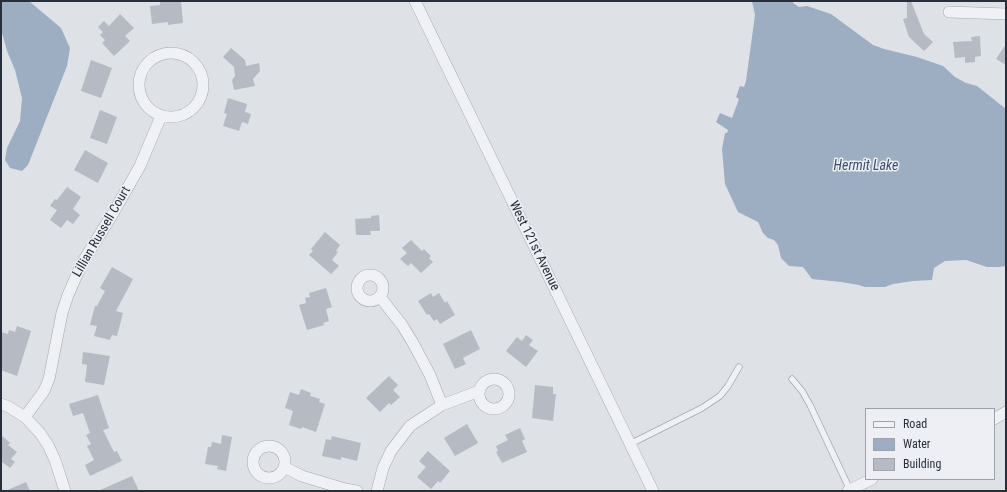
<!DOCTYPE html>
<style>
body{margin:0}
#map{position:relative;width:1007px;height:492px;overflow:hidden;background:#dee1e6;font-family:"Roboto Condensed",sans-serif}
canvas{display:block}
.frame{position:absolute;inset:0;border:2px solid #292f3a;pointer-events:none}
.legend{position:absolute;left:865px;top:408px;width:130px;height:72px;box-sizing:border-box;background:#edeff4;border:1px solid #9fa2aa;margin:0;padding:5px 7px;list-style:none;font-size:12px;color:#292f3a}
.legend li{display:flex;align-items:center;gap:8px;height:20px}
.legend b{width:20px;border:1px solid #9fa2aa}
</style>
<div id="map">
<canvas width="1007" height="492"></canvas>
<div class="frame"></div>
<ul class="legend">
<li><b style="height:5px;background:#f0f1f4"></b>Road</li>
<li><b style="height:11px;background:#9daec2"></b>Water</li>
<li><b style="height:11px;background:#b6bac2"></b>Building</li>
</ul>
</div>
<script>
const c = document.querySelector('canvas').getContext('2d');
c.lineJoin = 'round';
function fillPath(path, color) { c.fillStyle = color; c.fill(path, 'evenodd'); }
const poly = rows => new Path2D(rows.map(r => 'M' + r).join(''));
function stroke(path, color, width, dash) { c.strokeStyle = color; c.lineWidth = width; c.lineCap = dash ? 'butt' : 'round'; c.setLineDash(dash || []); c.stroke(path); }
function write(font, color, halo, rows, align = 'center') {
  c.font = font + ' "Roboto Condensed",sans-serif'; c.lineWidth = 3; c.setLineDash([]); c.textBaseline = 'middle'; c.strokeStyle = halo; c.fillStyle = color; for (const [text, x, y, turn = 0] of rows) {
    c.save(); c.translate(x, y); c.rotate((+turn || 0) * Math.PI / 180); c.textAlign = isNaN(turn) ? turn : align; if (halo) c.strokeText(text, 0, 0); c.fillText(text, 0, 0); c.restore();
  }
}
fillPath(poly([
 [1,1,29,1,61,28,70,48,67,66,28,165,22,171,10,168,5,160,7,148,20,121,22,98,15,70,7,51,1,29],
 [752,1,793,1,793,3,799,7,807,6,831,14,873,45,884,49,917,57,943,66,955,77,966,83,977,86,1006,109,1006,266,999,267,987,267,966,260,945,261,934,268,932,280,913,281,893,284,885,287,865,287,859,285,841,282,812,279,803,267,789,266,781,258,778,245,774,240,768,238,763,233,758,222,738,212,725,184,722,149,725,133,727,133,728,130,716,122,720,113,732,118,739,99,736,97,740,86,744,87,746,81,755,15]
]), '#9daec2');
fillPath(poly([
 [160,1,181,1,183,23,168,25,168,22,152,24,150,6,160,5],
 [907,1,911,1,924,34,933,42,924,51,909,37,903,19,907,18],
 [120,14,134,28,125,36,130,41,114,56,102,43,105,40,100,35,103,32,98,27,104,21,109,26],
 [980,36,981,56,975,57,975,62,965,63,965,57,955,58,953,42,972,41,971,37],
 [1006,44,1006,65,996,59],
 [231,48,245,60,246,66,259,63,260,71,253,79,255,86,234,90,232,80,235,76,234,67,223,57],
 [91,60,112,68,101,98,81,91],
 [228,98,247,104,245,112,251,114,248,124,242,122,239,131,223,126,227,114,224,113],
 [100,110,117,117,107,144,90,138],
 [85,150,108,163,98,183,74,170],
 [67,187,81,197,73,209,80,215,73,224,67,220,61,228,50,220,57,210,50,206,55,199,57,200],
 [379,215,380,231,370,231,371,235,356,235,355,219,371,218,371,216],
 [325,232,340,245,336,251,338,252,332,260,339,266,331,274,309,255,313,251,311,249],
 [411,240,422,251,424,249,431,256,429,258,433,262,421,273,411,263,408,266,400,259,407,253,402,248],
 [112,267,133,279,116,311,123,313,117,336,112,335,110,340,94,336,97,326,90,325,95,306,97,306,105,291,100,288],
 [326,288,332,307,326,309,329,321,323,323,324,325,307,330,299,305,306,303,305,298,310,297,309,293],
 [431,293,433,297,439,293,445,303,447,301,455,315,440,324,437,319,434,321,429,314,427,315,418,301],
 [17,326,31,331,17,376,1,370,1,332,8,334,9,330,15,332],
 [471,330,480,349,463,358,466,364,455,369,443,344],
 [526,335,533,340,529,345,538,351,526,367,506,351,517,337,522,341],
 [83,352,110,356,104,385,85,382,87,365,82,364],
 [389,376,398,385,393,390,400,397,391,405,389,403,380,412,366,398],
 [535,385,553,387,553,394,556,394,553,421,532,418],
 [301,389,311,393,310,396,320,399,319,402,325,404,316,432,302,427,301,429,289,425,293,411,285,408,290,392,299,395],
 [98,395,109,428,103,430,114,452,117,451,122,461,90,476,85,465,94,460,87,446,91,444,86,435,90,433,83,413,73,416,69,404],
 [467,424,478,443,455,456,444,438],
 [520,428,525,439,522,441,527,452,502,463,496,452,498,451,496,446,508,440,505,435],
 [1,435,10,443,8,445,17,452,11,459,15,462,10,468,1,461],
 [222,435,232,437,226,471,217,469,218,466,205,464,208,447,211,447,212,442,221,444],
 [332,436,361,443,357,461,341,457,341,460,322,456,326,439,331,440],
 [428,451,450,471,440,483,438,481,431,489,417,477,426,467,419,461],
 [132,476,139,491,98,491],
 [26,482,30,491,5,491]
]), '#b6bac2');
const lane = poly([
 [792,379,802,391,810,405,850,490],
 [630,444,702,408,720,396,728,386,739,367]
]);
const street = poly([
 [415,1,653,491],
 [949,12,1006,14],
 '139 85a32 32 0 1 1 64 0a32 32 0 1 1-64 0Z',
 '357 288a13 13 0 1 1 26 0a13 13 0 1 1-26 0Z',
 [380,297,402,325,413,343,430,375,442,405],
 '479 394a15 15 0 1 1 30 0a15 15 0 1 1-30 0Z',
 [1,404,9,407,25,417,40,433,48,445,55,460,65,491],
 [25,417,44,391,49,379,62,313,68,295,82,263,112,215,140,166,161,116],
 [994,419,1006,412],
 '253 462a16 16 0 1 1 32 0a16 16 0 1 1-32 0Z',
 [284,467,302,476,345,489,357,491],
 [377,491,383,468,391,451,410,426,442,405,479,391],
 [848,491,872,479]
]);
stroke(lane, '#a4a8af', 7);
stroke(street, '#a4a8af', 12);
stroke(lane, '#f0f1f4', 5.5);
stroke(street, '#f0f1f4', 11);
write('13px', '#292f3a', '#edeff4', [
 ["Lillian Russell Court",102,232,-60],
 ["West 121st Avenue",534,246,64]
]);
write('italic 14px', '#384d69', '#edeff4', [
 ["Hermit Lake",866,166]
]);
</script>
